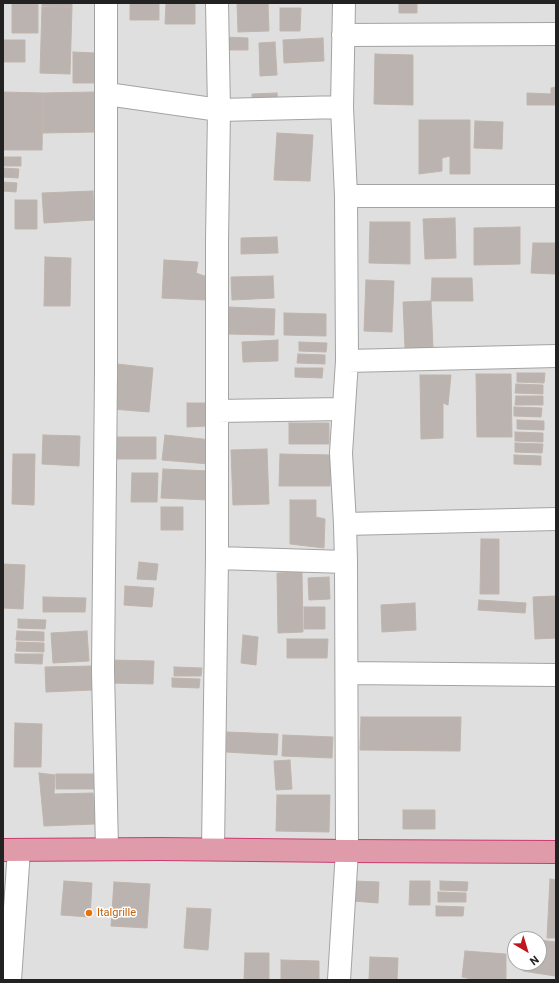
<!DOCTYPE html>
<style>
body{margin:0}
#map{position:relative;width:559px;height:983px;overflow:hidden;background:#f1eeea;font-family:Roboto,sans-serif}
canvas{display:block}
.frame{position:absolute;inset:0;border:4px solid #222;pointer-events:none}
.north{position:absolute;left:507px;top:931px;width:40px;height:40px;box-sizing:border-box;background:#fff;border:1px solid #a7a7a7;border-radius:50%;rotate:142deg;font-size:11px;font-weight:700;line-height:16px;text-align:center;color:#222}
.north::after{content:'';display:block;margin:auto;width:14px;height:18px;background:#bd161e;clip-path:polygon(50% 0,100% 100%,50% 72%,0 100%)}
</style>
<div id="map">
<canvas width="559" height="983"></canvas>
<div class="frame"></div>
<div class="north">N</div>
</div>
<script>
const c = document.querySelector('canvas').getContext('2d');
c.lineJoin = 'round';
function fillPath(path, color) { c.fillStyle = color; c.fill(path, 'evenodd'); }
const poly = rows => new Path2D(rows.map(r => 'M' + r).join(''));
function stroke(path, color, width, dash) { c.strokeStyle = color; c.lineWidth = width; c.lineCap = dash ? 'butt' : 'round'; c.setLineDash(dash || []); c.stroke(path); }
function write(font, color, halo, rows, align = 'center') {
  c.font = font + ' Roboto,sans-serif'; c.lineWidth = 3; c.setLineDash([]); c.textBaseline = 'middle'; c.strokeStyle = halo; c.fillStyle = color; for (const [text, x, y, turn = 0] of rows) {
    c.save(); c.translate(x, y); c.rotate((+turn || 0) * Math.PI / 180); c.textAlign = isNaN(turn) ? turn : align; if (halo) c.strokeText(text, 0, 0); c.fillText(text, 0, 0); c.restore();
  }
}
fillPath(poly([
 [3,3,556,3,556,980,3,980],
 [515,939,539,939,539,963,515,963]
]), '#e0dfdf');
const building = poly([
 [12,3,38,3,38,33,12,33,12,3],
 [42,3,72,3,72,7,42,6,42,3],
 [130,3,159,3,159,20,130,20,130,3],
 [166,3,195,3,195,24,165,24,166,3],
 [237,3,268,3,269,31,238,32,237,3],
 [399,3,417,3,417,13,399,13,399,3],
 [42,7,72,7,70,74,40,73,42,7],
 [280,8,301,8,300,31,280,31,280,8],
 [224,37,248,38,248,50,223,50,224,37],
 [323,38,324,61,284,63,283,40,323,38],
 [3,40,25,40,25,62,3,62,3,40],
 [275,42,277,75,260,76,259,43,275,42],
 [73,52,95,53,94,83,73,83,73,52],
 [375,54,413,55,413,105,374,104,375,54],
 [556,87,556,105,527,105,527,93,551,94,551,88,556,87],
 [3,92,43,93,42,150,3,150,3,92],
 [94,92,95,132,43,133,43,93,94,92],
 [277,93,278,105,252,106,252,94,277,93],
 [419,120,470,120,470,174,450,174,450,156,442,158,442,171,419,174,419,120],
 [475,121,503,122,502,149,474,148,475,121],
 [277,133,313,135,310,181,274,180,277,133],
 [3,157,21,157,21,166,3,166,3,157],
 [3,168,19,169,18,178,3,177,3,168],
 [3,182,17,183,16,192,3,191,3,182],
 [93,191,94,220,44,223,42,193,93,191],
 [15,200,37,200,37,229,15,229,15,200],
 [455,218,456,258,425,259,423,219,455,218],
 [370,222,410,222,410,264,369,263,370,222],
 [520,227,520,264,474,265,474,228,520,227],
 [277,237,278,253,241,254,241,238,277,237],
 [533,243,556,243,556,274,531,273,533,243],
 [45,257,71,258,70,306,44,306,45,257],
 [164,260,198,262,196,273,210,278,205,300,162,298,164,260],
 [273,276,274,298,232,300,231,277,273,276],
 [432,278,472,278,473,301,431,301,432,278],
 [366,280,394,281,392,332,364,331,366,280],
 [431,301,433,348,405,349,403,302,431,301],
 [228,307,275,309,274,335,227,334,228,307],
 [284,313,326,314,326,336,284,335,284,313],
 [278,340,278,361,243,362,242,342,278,340],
 [299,342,327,343,326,352,299,351,299,342],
 [298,354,325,355,325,364,297,363,298,354],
 [117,364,153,368,149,412,112,409,117,364],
 [295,368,323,368,322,378,295,377,295,368],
 [517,373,545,373,544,383,517,382,517,373],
 [476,374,511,374,512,437,477,437,476,374],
 [420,375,451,375,448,405,443,403,443,438,421,439,420,375],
 [516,384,543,385,543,394,515,393,516,384],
 [516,396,543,396,543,405,515,405,516,396],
 [187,403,208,403,208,426,187,427,187,403],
 [514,407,542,408,541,417,514,416,514,407],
 [517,420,544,421,544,430,517,429,517,420],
 [289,423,329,423,329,444,289,444,289,423],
 [515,432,543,433,543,442,515,441,515,432],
 [43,435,80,436,79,466,42,464,43,435],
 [165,435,212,440,209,464,162,460,165,435],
 [112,437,156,437,156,459,112,459,112,437],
 [515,443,543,444,542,453,515,452,515,443],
 [267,449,269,504,233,505,231,450,267,449],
 [13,454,35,454,34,505,12,504,13,454],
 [280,454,331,455,330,486,279,486,280,454],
 [514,455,541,456,541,465,514,464,514,455],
 [163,469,210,471,208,500,161,498,163,469],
 [132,473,158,473,157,502,131,502,132,473],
 [290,500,316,500,316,517,325,519,324,548,290,544,290,500],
 [161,507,183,507,183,530,161,530,161,507],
 [481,539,499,539,499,594,480,594,481,539],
 [139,562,158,564,156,580,137,579,139,562],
 [3,564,25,565,23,609,3,608,3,564],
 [302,572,303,632,278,633,277,573,302,572],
 [329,577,330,599,309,600,308,578,329,577],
 [125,586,154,588,152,607,124,605,125,586],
 [556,596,556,638,535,639,533,597,556,596],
 [43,597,86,598,85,612,43,612,43,597],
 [479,600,526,603,525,613,478,610,479,600],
 [415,603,416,630,382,632,381,605,415,603],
 [304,607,325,607,325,629,304,629,304,607],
 [18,619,46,620,45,629,18,628,18,619],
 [17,631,44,632,44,641,16,640,17,631],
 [87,631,89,661,53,663,51,633,87,631],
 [243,635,258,637,256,665,241,663,243,635],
 [287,639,328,639,327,658,287,658,287,639],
 [17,642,44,643,44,652,16,651,17,642],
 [15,654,43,654,42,664,15,663,15,654],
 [110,660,154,661,153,684,110,683,110,660],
 [93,666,93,690,46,692,45,667,93,666],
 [174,667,202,668,201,676,174,676,174,667],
 [172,678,200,679,199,688,172,687,172,678],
 [361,717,461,717,460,751,360,750,361,717],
 [15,723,42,724,41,767,14,767,15,723],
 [227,732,278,734,277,755,226,752,227,732],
 [283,735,333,737,332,758,282,756,283,735],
 [290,760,292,789,276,790,274,761,290,760],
 [39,773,55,775,54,794,93,793,95,824,44,826,39,773],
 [56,774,94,774,94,789,56,789,56,774],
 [277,795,330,795,329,832,276,831,277,795],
 [403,810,435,810,435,829,403,829,403,810],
 [550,879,556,880,556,938,547,938,550,879],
 [64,881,92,883,90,917,61,915,64,881],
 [354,881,379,882,378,903,353,901,354,881],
 [410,881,430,881,430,905,409,905,410,881],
 [440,881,468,882,467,891,440,890,440,881],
 [114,882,150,884,147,928,111,926,114,882],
 [438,892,466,893,466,902,438,902,438,892],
 [436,906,464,907,463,916,436,916,436,906],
 [187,908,211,909,208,950,184,948,187,908],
 [539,940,556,942,555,976,523,971,525,963,539,963,539,940],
 [465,951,506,954,506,980,476,980,462,977,465,951],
 [245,953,269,953,269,980,244,980,245,953],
 [370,957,398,958,397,980,369,980,370,957],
 [281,960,319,961,319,980,281,980,281,960]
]);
fillPath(building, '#bab3af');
stroke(building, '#c1b5ad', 1);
const minor = poly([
 [106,3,106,374,103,671,107,849],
 [343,35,556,34],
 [107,94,219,110,342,107],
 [346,196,556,196],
 [347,361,556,356],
 [217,411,343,409],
 [345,524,556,519],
 [217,558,346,562],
 [347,673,556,675],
 [213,849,217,558,217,241,219,110,217,3],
 [10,980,19,850],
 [339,980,347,851,346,562,345,524,341,453,347,361,346,196,342,107,344,3]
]);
const highway = poly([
 [3,850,160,849,347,851,556,852]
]);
stroke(minor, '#a3a3a3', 24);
stroke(highway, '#c93c73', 24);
stroke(minor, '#fff', 22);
stroke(highway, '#df9baa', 22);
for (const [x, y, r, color] of [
 [89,913,4,"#e8710a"]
]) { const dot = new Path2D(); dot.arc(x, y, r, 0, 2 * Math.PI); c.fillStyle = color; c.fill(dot); stroke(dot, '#fff', 1.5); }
write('11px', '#c56008', '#fff', [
 ["Italgrille",97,913]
], 'left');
</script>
